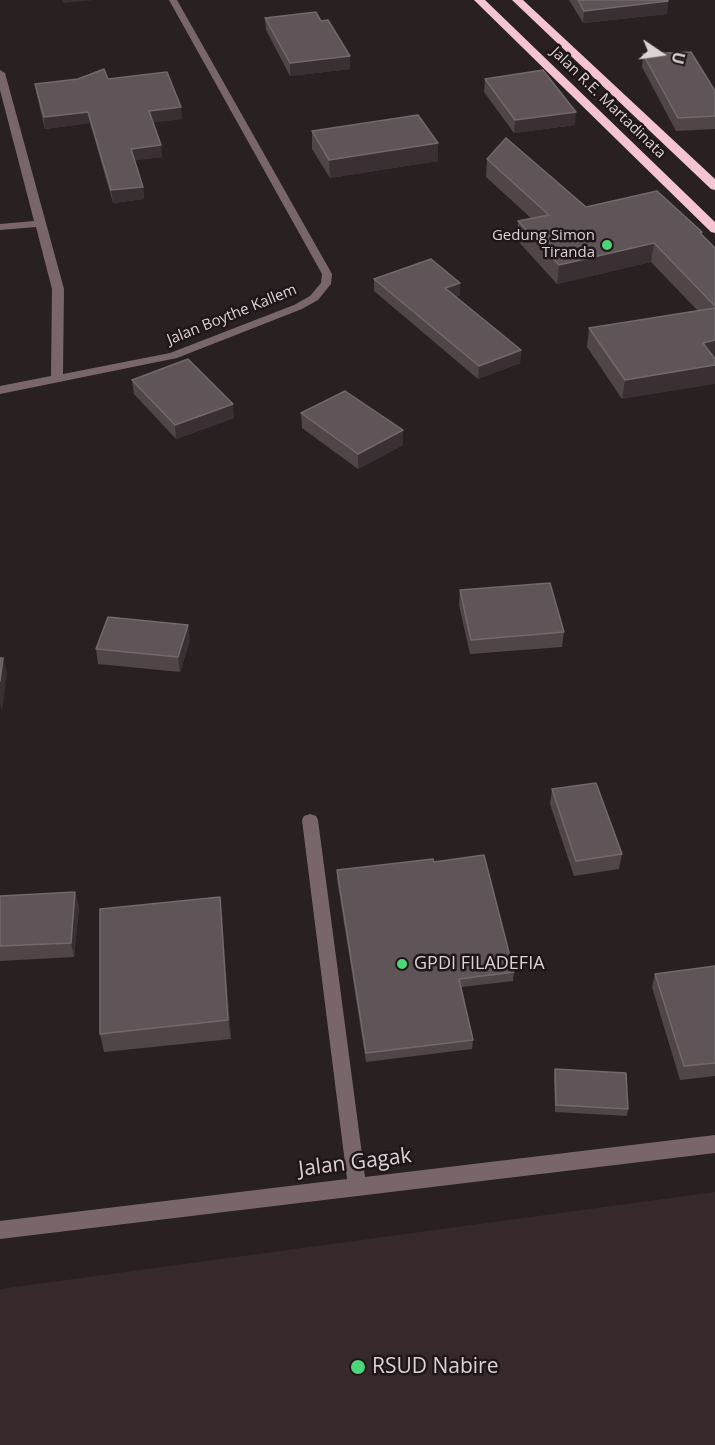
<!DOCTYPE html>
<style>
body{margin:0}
#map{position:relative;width:715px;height:1445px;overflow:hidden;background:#292022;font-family:"Open Sans",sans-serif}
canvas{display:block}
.north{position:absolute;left:631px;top:24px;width:60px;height:60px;-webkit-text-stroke:4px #201619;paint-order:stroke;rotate:103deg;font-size:16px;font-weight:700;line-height:24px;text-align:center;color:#d9d3d4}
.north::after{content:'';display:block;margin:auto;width:21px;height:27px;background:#d9d3d4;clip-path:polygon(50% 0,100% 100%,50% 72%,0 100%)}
</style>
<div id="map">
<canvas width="715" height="1445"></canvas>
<div class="north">U</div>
</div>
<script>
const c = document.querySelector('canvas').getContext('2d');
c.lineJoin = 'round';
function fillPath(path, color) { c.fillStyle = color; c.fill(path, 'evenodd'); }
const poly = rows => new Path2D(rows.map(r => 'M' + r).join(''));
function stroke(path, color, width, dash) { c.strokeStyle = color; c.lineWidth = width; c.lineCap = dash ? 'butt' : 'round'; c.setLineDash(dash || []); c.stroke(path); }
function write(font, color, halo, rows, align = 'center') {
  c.font = font + ' "Open Sans",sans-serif'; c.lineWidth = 5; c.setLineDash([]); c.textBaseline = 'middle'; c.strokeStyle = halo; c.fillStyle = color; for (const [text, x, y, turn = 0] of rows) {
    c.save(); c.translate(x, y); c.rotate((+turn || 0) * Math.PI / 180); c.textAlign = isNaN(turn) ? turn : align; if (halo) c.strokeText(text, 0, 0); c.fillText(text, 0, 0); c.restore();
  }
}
fillPath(poly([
 [715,1192,715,1445,0,1445,0,1289]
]), '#37282c');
fillPath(poly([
 [169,0,177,0,332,274,331,284,318,300,302,309,177,358,0,394,0,386,51,376,52,289,36,227,0,230,0,224,34,221,0,90,0,70,5,73,64,289,63,374,170,353,294,305,310,296,321,283,322,274,169,0],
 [310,814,316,816,318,820,365,1177,715,1135,715,1153,0,1239,0,1221,347,1179,302,820,304,816,310,814]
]), '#79666b');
fillPath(poly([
 [474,0,485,0,715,222,715,233,711,232,474,0],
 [512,0,523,0,715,179,715,190,711,189,512,0]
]), '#f5c4d2');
fillPath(poly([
 [569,0,668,0,667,14,583,23],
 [265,18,321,21,350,56,350,69,290,76,266,30],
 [643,54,715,91,715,129,676,131,642,67],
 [108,79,182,119,153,122,162,157,134,160,143,187,144,199,113,203,90,123,45,129,37,96,35,84],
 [485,79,575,125,514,133,484,92],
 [312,131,438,161,330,178,312,149],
 [487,159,586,207,702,232,702,235,715,248,715,358,622,399,587,347,589,328,698,311,651,262,557,284,517,240,518,221,532,219,486,177],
 [374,279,460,295,456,297,521,350,520,363,478,379,374,291],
 [132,380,234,418,176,439,134,394],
 [301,413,403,430,403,445,358,469,302,428],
 [460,590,564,632,562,647,470,654,459,605],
 [190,640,180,672,98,664,96,649],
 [552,789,622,854,619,869,574,876,550,804],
 [434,862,514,972,513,981,461,987,473,1040,472,1049,366,1062,337,879,337,870],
 [0,896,79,906,74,957,0,961],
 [220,897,231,1039,104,1052,100,1034],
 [715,966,715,1076,680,1080,652,987,655,974],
 [555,1069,628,1109,627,1116,555,1112,554,1077]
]), '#504648');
fillPath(poly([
 [62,0,95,0,63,3],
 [668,1,667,14,583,23,584,11],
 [350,56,350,69,290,76,290,63],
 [181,107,182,119,150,123,149,111],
 [88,112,90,123,45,129,44,117],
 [576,112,575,125,514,133,515,120],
 [438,143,438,161,330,178,329,160],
 [161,145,162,157,132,161,131,149],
 [143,187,144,199,113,203,111,190],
 [654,243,651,262,557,284,559,265],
 [460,283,460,295,444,301,445,288],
 [715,340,715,358,703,343],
 [521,350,520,363,478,379,479,366],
 [715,365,715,384,622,399,625,380],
 [233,404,234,418,176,439,175,425],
 [403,430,403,445,358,469,358,454],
 [188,625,190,640,180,672,178,657],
 [3,658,7,673,2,711,0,704,0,681],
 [75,892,79,906,74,957,71,943],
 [220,897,222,916,231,1039,228,1020]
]), '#3a3033');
const building = poly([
 [578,0,668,0,668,1,584,11,578,0],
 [316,12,321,21,328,20,350,56,290,63,265,18,316,12],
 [691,52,715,91,715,116,678,118,643,54,691,52],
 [104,69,108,79,167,72,181,107,149,111,161,145,131,149,143,187,111,190,88,112,44,117,35,84,78,79,104,69],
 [543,70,576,112,515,120,485,79,543,70],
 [418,115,438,143,329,160,312,131,418,115],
 [506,138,586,207,657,191,702,232,700,233,715,248,715,306,654,243,559,265,518,221,549,215,487,159,506,138],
 [431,259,460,283,445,288,521,350,479,366,374,279,431,259],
 [715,308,715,340,703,343,715,359,715,365,625,380,589,328,715,308],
 [188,359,233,404,175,425,132,380,188,359],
 [345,391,403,430,358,454,301,413,345,391],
 [550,583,564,632,471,640,460,590,550,583],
 [108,617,188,625,178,657,96,649,108,617],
 [0,658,3,658,0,681,0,658],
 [596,783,622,854,576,861,552,789,596,783],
 [484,855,514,972,459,979,473,1040,366,1053,337,870,433,859,434,862,484,855],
 [75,892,71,943,0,946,0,896,75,892],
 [220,897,228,1020,100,1034,100,909,220,897],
 [715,966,715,1063,684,1066,655,974,715,966],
 [555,1069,626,1073,628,1109,556,1105,555,1069]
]);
fillPath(building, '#5f5558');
stroke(building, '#72696b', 1.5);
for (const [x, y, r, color] of [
 [607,245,6,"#4bd677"],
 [402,964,6,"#4bd677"],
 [358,1367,8,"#4bd677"]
]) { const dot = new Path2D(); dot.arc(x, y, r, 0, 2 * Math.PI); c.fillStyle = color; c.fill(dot); stroke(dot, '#201619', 2); }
write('15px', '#d9d3d4', '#201619', [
 ["Jalan R.E. Martadinata",608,103,44],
 ["Jalan Boythe Kallem",232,315,-22]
]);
write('15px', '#d9d3d4', '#201619', [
 ["Gedung Simon",595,236],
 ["Tiranda",595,253]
], 'right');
write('18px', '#d9d3d4', '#201619', [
 ["GPDI FILADEFIA",414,964]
], 'left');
write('21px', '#d9d3d4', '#201619', [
 ["Jalan Gagak",355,1163,-7]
]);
write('21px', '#d9d3d4', '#201619', [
 ["RSUD Nabire",372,1367]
], 'left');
</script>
